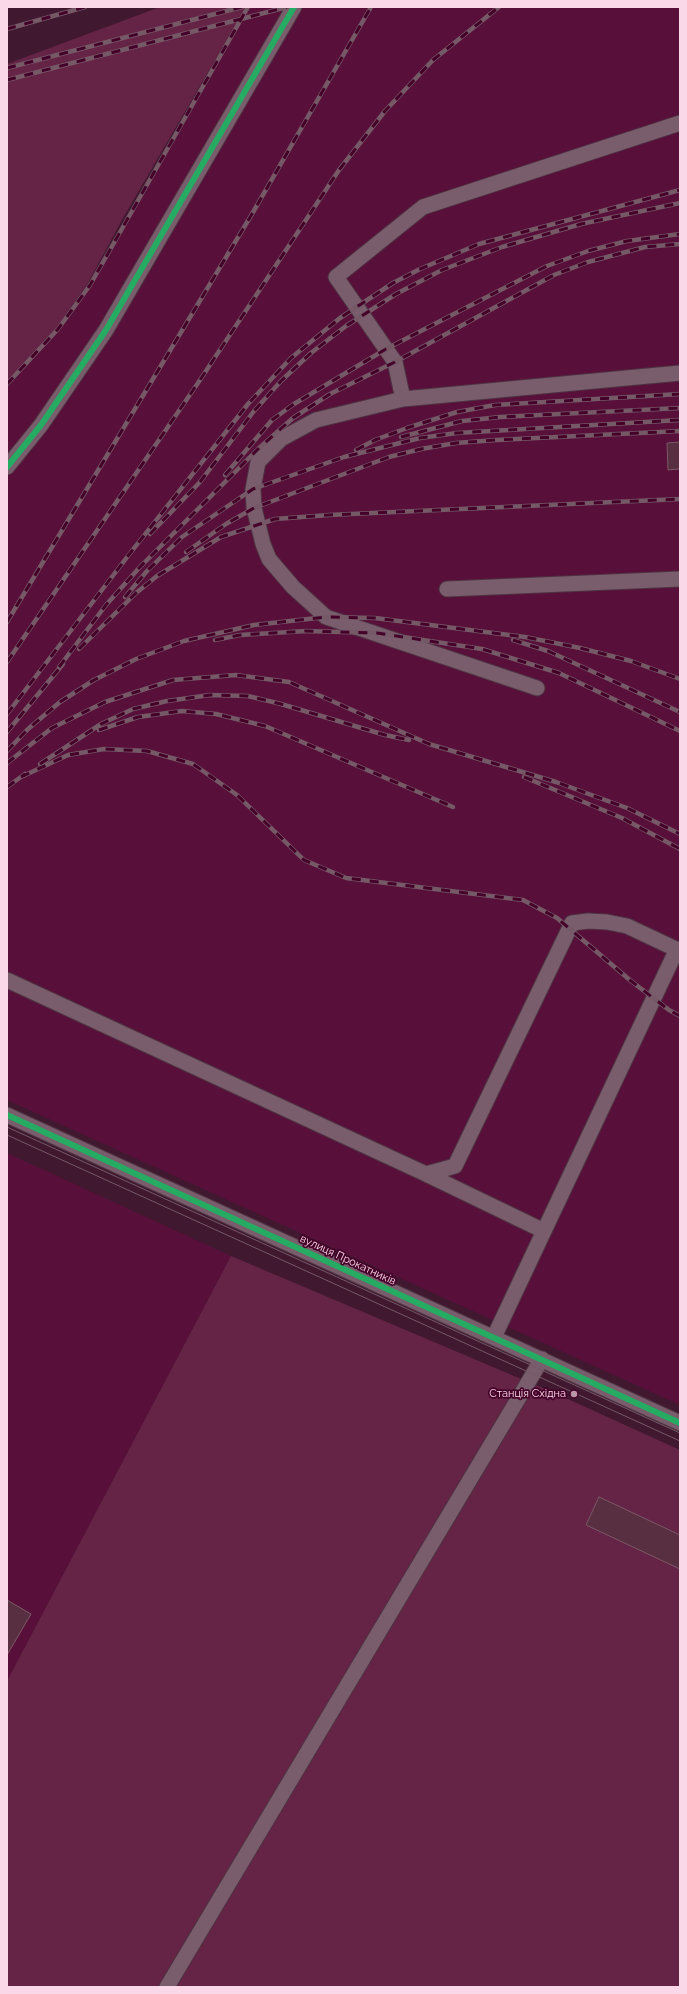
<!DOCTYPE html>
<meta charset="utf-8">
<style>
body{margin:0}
#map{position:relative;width:687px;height:1994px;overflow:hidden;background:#401930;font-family:Raleway,sans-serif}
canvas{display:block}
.frame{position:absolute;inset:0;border:8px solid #fbd8e7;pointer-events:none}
</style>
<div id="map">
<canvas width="687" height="1994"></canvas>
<div class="frame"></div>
</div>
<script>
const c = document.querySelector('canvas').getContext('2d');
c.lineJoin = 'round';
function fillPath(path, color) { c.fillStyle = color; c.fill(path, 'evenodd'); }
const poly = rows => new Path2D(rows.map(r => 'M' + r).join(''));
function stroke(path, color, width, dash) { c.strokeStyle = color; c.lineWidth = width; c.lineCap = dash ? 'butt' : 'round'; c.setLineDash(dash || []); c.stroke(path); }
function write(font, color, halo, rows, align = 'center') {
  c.font = font + ' Raleway,sans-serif'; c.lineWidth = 3.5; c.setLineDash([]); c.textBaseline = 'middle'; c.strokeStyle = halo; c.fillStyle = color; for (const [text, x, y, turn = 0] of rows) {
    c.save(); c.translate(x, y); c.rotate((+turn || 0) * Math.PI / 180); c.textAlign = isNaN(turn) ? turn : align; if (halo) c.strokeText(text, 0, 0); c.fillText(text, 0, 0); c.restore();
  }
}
fillPath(poly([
 [247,7,680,7,680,1405,7,1100,7,384,58,329,90,285],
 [7,1153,231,1256,7,1681]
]), '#580f3a');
fillPath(poly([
 [160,7,246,7,123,218,88,283,56,328,7,381,7,64],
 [231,1256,559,1395,680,1450,680,1987,7,1987,7,1681]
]), '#652346');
const building = poly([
 [680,442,680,469,668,470,667,443,680,442],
 [599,1497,680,1535,680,1569,586,1525,599,1497],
 [7,1600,31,1614,7,1655,7,1600]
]);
fillPath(building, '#582f40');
stroke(building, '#7b5966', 1);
const minor = poly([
 [680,123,423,207,336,277,395,362,403,399,680,373],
 [403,399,316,420,281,439,258,462,253,489,254,508,263,544,269,559,293,587,326,617,537,688],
 [7,467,41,425,106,330,294,7],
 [447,589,680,579],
 [7,980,426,1174,455,1166,572,923,588,921,607,922,627,926,680,951],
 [7,1115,680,1423],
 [426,1174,544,1231],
 [494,1337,677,949],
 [167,1987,542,1359]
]);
stroke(minor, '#4e3342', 17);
stroke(minor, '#795d6c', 15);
stroke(poly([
 [7,1127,680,1433],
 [7,1135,680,1441]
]), '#755967', 1);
const rail = poly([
 [7,29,85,7],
 [7,68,242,7],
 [7,80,287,7],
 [7,384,58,329,90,285,248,7],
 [401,437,462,421,500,417,680,408],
 [356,450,375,440,407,428,457,412,495,405,680,394],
 [225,475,272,420,294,404,386,349,547,266,588,251,627,241,680,234],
 [150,534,200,482,254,411,281,381,311,353,346,326,396,294,442,270,502,247,581,224,680,203],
 [186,552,226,524,254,508,389,457,421,449,456,443,496,440,680,431],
 [125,597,147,571,182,537,253,489,344,457,420,438,457,433,680,420],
 [7,622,252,214,371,7],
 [215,640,240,635,306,631,377,633,482,649,559,673,680,731],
 [513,640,548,651,680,712],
 [79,649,136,593,157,576,221,537,275,519,329,515,680,499],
 [7,662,200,380,339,170,385,111,433,60,499,7],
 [59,667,106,605,139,568,258,449,293,418,330,394,395,362,554,275,588,262,645,247,680,244],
 [7,714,131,552,248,404,291,358,340,318,393,283,420,269,479,244,680,190],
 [99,730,138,717,182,711,216,714,265,726,453,807],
 [7,732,63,664],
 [7,751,28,729,60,702,94,680,136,659,184,641,254,625,326,617,375,618,525,637,580,648,631,661,680,679],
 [7,763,52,728,105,702,173,680,236,675,289,682,429,744,556,782,627,808,680,834],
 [40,764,101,724,133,709,167,701,210,695,248,696,281,704,385,735,409,740],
 [21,777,68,755,104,749,147,751,193,764,237,795,304,860,346,878,523,900,557,918,631,981,669,1010,680,1016],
 [524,777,622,818,680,849],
 [7,787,25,774]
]);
stroke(rail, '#755967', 4.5);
stroke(rail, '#440029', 3, [9]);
stroke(poly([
 [7,467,41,425,106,330,294,7],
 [7,1115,680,1423]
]), '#26ab63', 6);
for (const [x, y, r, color] of [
 [574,1394,4,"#ba95a7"]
]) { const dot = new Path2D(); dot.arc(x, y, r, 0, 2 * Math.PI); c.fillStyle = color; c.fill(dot); stroke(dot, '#440029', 1.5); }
write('11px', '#fbd8e7', '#440029', [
 ["вулиця Прокатників",348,1260,25]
]);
write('11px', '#fbd8e7', '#440029', [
 ["Станція Східна",566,1394]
], 'right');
</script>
